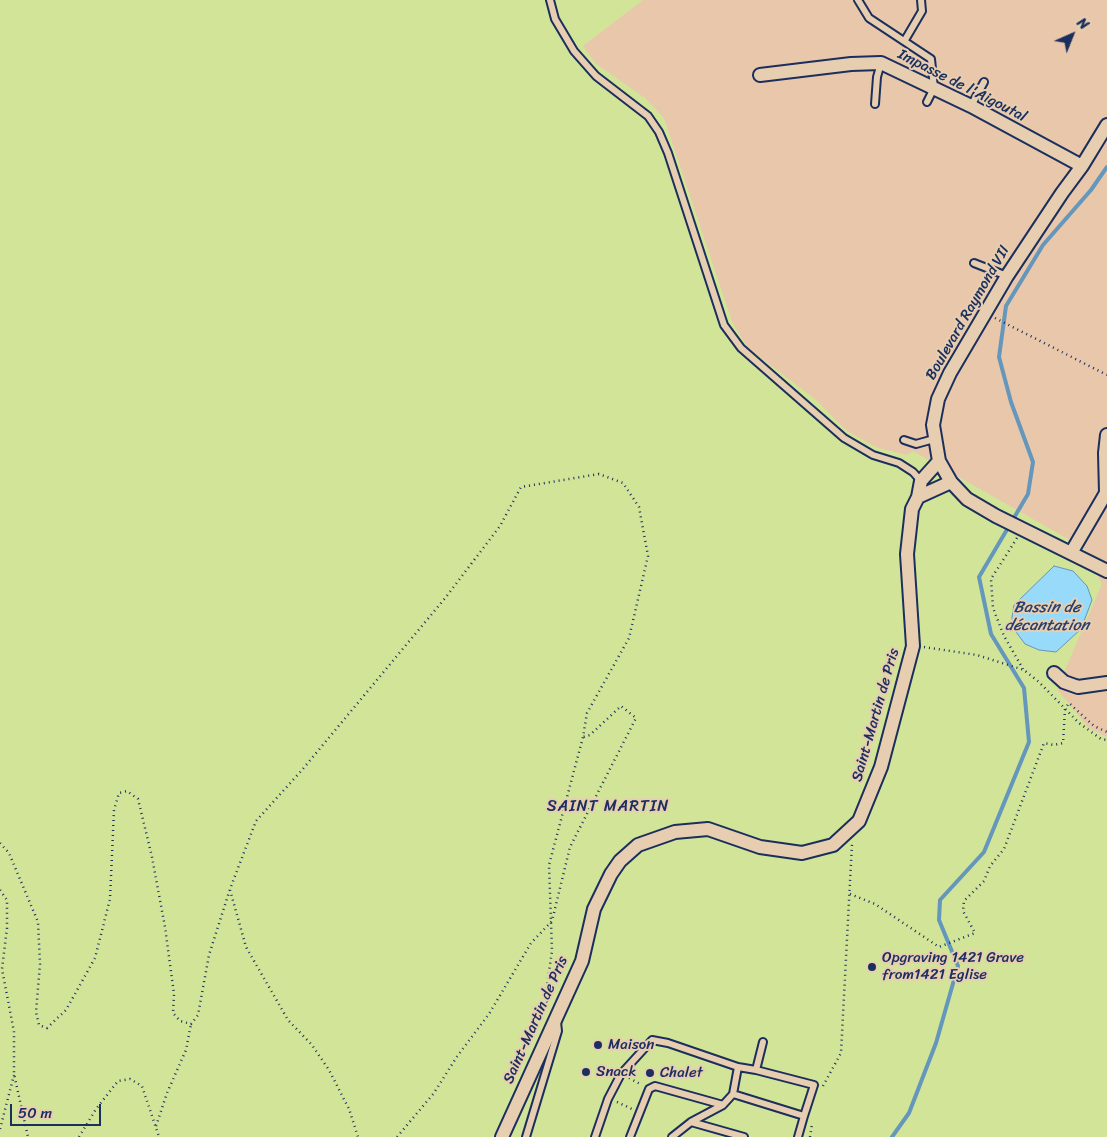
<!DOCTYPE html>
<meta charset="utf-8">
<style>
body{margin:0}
#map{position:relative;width:1107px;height:1137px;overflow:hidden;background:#e9c7aa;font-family:Sriracha,sans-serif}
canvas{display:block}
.north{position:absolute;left:1047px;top:10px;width:50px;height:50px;-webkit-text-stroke:4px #e8ceb0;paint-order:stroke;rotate:44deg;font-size:14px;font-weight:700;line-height:20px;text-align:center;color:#1b2f5e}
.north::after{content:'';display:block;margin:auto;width:18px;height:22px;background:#1b2f5e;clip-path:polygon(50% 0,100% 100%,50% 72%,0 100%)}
.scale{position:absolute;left:10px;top:1104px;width:91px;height:22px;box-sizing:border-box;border:2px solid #1b2f5e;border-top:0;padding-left:6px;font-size:15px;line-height:18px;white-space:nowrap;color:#1b2f5e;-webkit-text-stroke:4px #e8ceb0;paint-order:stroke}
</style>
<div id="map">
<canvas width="1107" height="1137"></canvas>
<div class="north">N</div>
<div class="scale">50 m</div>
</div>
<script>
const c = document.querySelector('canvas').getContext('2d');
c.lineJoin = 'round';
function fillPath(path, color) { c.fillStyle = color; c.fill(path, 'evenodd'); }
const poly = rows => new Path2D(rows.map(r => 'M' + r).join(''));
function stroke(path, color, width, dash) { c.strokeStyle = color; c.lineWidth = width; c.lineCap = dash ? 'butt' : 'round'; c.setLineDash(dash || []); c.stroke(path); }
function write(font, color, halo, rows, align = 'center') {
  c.font = font + ' Sriracha,sans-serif'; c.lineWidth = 4; c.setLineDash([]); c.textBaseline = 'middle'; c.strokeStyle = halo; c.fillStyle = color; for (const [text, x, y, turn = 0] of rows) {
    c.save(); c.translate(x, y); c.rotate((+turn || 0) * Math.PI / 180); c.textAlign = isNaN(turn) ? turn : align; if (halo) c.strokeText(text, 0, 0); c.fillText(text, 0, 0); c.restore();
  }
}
fillPath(poly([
 [0,0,643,0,583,46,595,63,645,98,664,118,733,324,748,348,815,399,847,431,878,448,907,455,913,451,1084,548,1102,584,1057,689,1089,728,1107,737,1107,1137,0,1137]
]), '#d1e498');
const water = poly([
 [1054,566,1073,571,1087,586,1092,600,1081,629,1056,652,1039,650,1025,644,1013,628,1012,617,1014,605,1054,566]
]);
fillPath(water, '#97daf9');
stroke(water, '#6596bb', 1);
stroke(poly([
 [892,1137,909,1113,936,1043,958,966,939,920,940,900,984,852,1029,742,1024,688,991,634,979,577,1028,494,1033,462,1011,402,999,357,1006,306,1043,245,1091,190,1107,167]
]), '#6596bb', 4);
const lane = poly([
 [550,0,555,19,574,51,596,76,648,116,659,132,668,153,724,325,741,348,844,438,873,455,899,463,913,472,921,481],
 [858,0,869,18,931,59,934,88,927,102],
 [905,40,922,11,921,0],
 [875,104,877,77,881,63],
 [971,106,984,82],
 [974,263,1007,276],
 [904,440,916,444,934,439],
 [738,1067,756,1070,763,1042],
 [756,1070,814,1085,804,1116],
 [733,1094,804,1116,798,1137],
 [691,1122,744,1137],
 [526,1137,558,1031,557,1022],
 [595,1137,608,1099,621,1074,652,1040,668,1043,738,1067,733,1094,723,1105,691,1122,672,1137],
 [630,1137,649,1089,655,1086,723,1105]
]);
const street = poly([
 [760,75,851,64,881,63,971,106,1082,166],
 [1107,125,1082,166,1062,193,1007,276,950,373,938,399,933,425,939,461,951,482,967,499,996,516,1107,571],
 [939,461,921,481,918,497,951,482],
 [1071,553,1106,493,1105,453,1107,435],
 [1054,673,1064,682,1078,687,1107,683],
 [502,1137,582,961,594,909,611,874,620,861,638,845,675,832,708,829,760,847,802,853,833,845,859,821,881,767,913,646,907,554,912,509,918,497]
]);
stroke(lane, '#1b2f5e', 10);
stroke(street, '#1b2f5e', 16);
stroke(poly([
 [995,318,1107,375],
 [1017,538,991,579,993,608,1004,636,1023,669],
 [924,647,977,655,1024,670,1039,682,1079,723,1101,739,1107,740],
 [0,843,9,853,38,922,40,964,36,1012,39,1025,47,1028,66,1010,95,958,110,899,114,810,119,793,127,791,138,799,152,857,165,927,174,994,173,1013,180,1021,191,1024,198,1015,209,955,230,889,256,821,302,770,446,597,500,526,521,487,599,474,623,483,639,507,648,556,629,638,587,713,583,737,549,865,552,951,545,1000,549,1003],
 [0,890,7,900,7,928,2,969,14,1032,14,1074,28,1137],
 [230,890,246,947,288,1020,312,1045,329,1070,349,1109,358,1137],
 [850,894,875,904,939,947,975,933,963,911,964,901,984,881,990,866,1004,849,1044,743,1054,745,1063,743,1065,709,1069,703,1094,726,1107,732],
 [629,1078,642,1085],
 [823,1086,841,1053,852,844],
 [617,1102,632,1109],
 [156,1126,167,1093,186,1050,191,1024],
 [0,1129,14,1075],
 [79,1137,96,1109,118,1081,130,1079,142,1086,159,1137],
 [397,1137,434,1093,456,1058,489,1014,531,943,552,921,570,847,636,718,621,706,590,735,583,737],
 [810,1137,812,1124]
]), '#1b2f5e', 2.5, [1, 4]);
stroke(lane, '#e8ceb0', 6);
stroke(street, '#e8ceb0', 12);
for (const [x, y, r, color] of [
 [872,967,5,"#1b2f5e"],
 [598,1045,5,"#1b2f5e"],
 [586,1072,5,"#1b2f5e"],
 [650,1073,5,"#1b2f5e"]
]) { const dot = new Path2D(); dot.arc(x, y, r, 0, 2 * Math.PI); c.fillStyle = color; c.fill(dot); stroke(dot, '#e8ceb0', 2); }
write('15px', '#1b2f5e', '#e8ceb0', [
 ["Impasse de l'Aigoutal",962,86,27],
 ["Boulevard Raymond VII",968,313,-60],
 ["Saint-Martin de Pris",876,715,-74],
 ["Saint-Martin de Pris",536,1020,-66]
]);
write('15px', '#1b2f5e', '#e8ceb0', [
 ["Opgraving 1421 Grave",882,958],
 ["from1421 Eglise",882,975],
 ["Maison",608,1045],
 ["Snack",596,1072],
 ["Chalet",660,1073]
], 'left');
write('italic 16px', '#27406e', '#e8ceb0', [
 ["Bassin de",1047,608],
 ["décantation",1047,626]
]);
c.letterSpacing = '1px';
write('16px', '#1b2f5e', '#e8ceb0', [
 ["SAINT MARTIN",608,807]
]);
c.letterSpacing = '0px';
</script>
